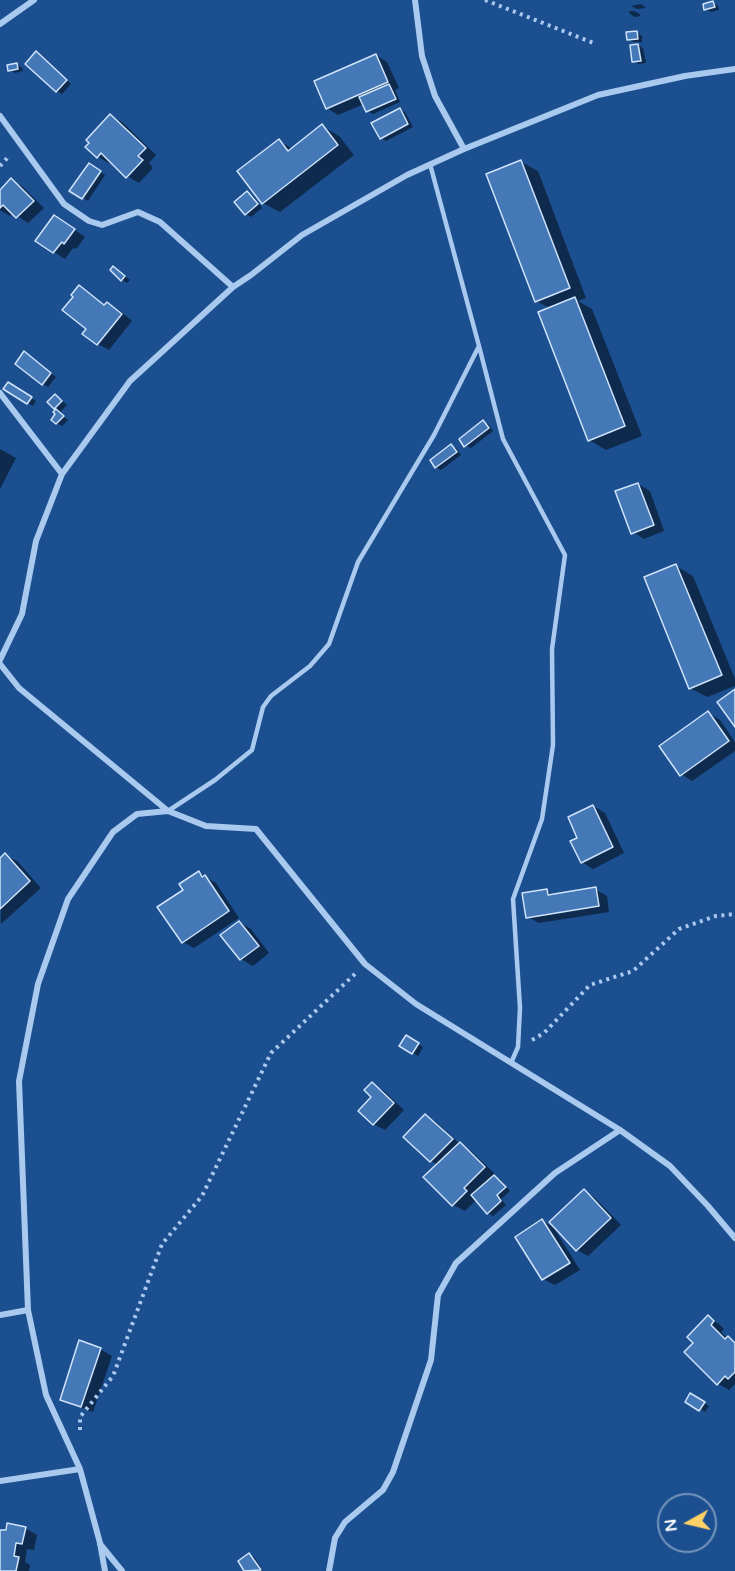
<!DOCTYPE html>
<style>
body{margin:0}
#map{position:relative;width:735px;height:1571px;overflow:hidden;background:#1b4f8f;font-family:"Varela Round",sans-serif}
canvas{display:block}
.north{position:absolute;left:657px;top:1493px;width:60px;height:60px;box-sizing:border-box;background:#1b4f8f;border:2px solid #7695bc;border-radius:50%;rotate:262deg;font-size:16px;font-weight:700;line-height:24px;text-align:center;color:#fff}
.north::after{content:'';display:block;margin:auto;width:21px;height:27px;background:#ffd166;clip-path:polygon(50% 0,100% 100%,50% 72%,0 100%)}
</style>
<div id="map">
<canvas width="735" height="1571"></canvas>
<div class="north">N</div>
</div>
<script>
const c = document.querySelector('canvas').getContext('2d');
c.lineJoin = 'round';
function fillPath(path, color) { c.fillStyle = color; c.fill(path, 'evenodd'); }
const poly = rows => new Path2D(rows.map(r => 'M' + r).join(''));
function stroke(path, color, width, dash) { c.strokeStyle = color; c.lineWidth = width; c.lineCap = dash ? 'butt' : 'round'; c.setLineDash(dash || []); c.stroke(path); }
fillPath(poly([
 [713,2,718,6,719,10,711,12,706,9],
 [641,4,646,8,637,9,631,6],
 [629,11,634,11,640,14,640,16,635,17,630,14],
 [637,33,642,36,642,42,634,42,628,39],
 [638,45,643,48,646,63,639,64,634,61],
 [37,53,42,56,71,84,62,94,57,91,27,64],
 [376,55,387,62,399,88,395,90,400,102,373,114,367,111,364,104,338,115,327,108],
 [17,64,22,68,23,71,15,73,10,70],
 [399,109,405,112,413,127,386,141,381,138],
 [110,116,122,122,156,155,149,163,153,168,139,183,127,176,111,161,109,163,98,157],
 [322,126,339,136,354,155,280,212,263,203,279,141,293,149],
 [521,162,538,171,586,298,578,301,592,309,642,436,606,450,589,440,550,308,536,301],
 [94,168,105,175,88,201,83,198],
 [12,180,23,187,44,208,28,223,13,213,10,216,0,210,0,192],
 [247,193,253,196,262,208,251,217,246,214],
 [65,223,85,237,76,249,73,248,65,259,37,241],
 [114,268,130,280,127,283,122,280],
 [80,287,91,294,106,306,108,304,119,310,132,321,109,350,98,344,88,329,75,297],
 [30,356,56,377,48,387,43,384],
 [8,384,36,401,33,406,5,389],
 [55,395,67,405,59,413,68,420,62,426,56,423,57,414,56,412,58,410,49,402],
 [483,422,489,425,493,431,471,448,465,445],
 [451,446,457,449,461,455,441,470,436,467],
 [0,449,16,458,0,489],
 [638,484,650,491,664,531,644,539,633,532],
 [676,566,693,576,735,679,735,686,707,697,690,688],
 [708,713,720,720,735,742,735,751,692,781,681,774],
 [593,806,605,813,624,853,593,869,582,862,579,838],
 [5,855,17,861,41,888,1,924,0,860],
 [199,873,216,883,239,918,194,948,183,942,185,890],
 [595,889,607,896,609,912,539,923,528,917,546,891,555,896],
 [239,922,251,929,269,953,253,966,241,959],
 [406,1037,423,1047,418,1056,401,1046],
 [372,1084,384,1091,404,1110,385,1130,373,1124],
 [425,1116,436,1122,461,1145,471,1151,495,1174,494,1176,500,1179,510,1191,501,1199,506,1205,493,1216,488,1213,477,1199,465,1211,453,1205,438,1165,431,1161,406,1137],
 [584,1191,595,1198,621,1225,588,1256,577,1250],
 [543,1221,554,1228,580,1270,555,1285,543,1279],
 [708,1317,719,1324,724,1329,721,1332,728,1339,735,1342,735,1384,729,1390,717,1383,695,1343],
 [100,1349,112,1356,93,1412,73,1405,62,1399],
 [691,1395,709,1406,705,1412,687,1401],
 [25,1528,37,1535,34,1550,27,1549,25,1562,30,1565,29,1571,0,1571,0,1538],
 [249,1555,255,1558,263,1571,246,1571,240,1561]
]), '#0007');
const building = poly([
 [713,1,715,7,704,10,703,4,713,1],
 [637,31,638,39,627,40,626,32,637,31],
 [638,44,641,61,632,62,630,45,638,44],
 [36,51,67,80,56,92,25,64,36,51],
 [376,54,388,82,326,109,314,81,376,54],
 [17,63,18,69,8,71,7,65,17,63],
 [389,84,396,99,366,112,359,97,389,84],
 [400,108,408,124,380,139,371,123,400,108],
 [110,114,146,148,138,156,143,160,126,178,101,153,97,158,85,147,89,143,86,140,110,114],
 [322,124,338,145,262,204,237,171,279,139,288,151,322,124],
 [521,160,570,288,535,302,486,174,521,160],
 [89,163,101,171,82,199,69,191,89,163],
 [11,178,34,201,16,218,3,205,0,208,0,190,11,178],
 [247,191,258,204,245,215,234,202,247,191],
 [54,215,75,229,64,244,62,242,53,253,35,241,54,215],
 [113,266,125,276,121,281,110,270,113,266],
 [79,285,104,305,107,302,122,314,97,345,82,334,86,329,62,310,73,297,71,295,79,285],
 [575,297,625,426,588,441,538,312,575,297],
 [24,351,51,373,42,385,15,364,24,351],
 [8,382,32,397,27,404,3,389,8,382],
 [55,394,62,401,54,409,47,402,55,394],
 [56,409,64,416,56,424,51,420,55,414,53,412,56,409],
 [483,420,489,428,464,447,459,439,483,420],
 [451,444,457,452,435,468,430,460,451,444],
 [638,483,654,525,631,534,615,491,638,483],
 [676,564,722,675,689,689,644,577,676,564],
 [735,689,735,727,717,702,735,689],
 [708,711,729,741,680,776,659,746,708,711],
 [593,805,613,847,581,863,570,841,577,838,568,817,593,805],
 [5,853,30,881,0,909,0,858,5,853],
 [199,871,202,877,205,875,229,911,182,943,157,907,183,890,179,884,199,871],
 [596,887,599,906,526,918,522,893,547,889,548,895,596,887],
 [239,921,259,946,240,960,220,935,239,921],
 [406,1035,419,1043,412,1054,399,1046,406,1035],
 [372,1082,394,1103,373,1125,358,1111,371,1097,364,1090,372,1082],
 [425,1114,453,1139,430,1162,403,1137,425,1114],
 [460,1142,485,1167,464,1188,467,1191,452,1206,423,1177,460,1142],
 [494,1175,506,1187,497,1195,501,1201,487,1214,471,1195,494,1175],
 [584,1189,611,1218,576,1251,549,1222,584,1189],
 [542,1219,570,1263,542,1280,515,1237,542,1219],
 [708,1315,714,1321,711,1325,725,1339,728,1336,735,1343,735,1372,728,1379,725,1376,717,1385,684,1352,693,1343,687,1337,708,1315],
 [79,1340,101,1348,81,1407,60,1400,79,1340],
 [690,1393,705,1402,699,1411,685,1402,690,1393],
 [7,1523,26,1527,22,1544,16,1543,14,1556,19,1557,16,1571,0,1571,0,1530,6,1530,7,1523],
 [249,1553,261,1570,244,1571,238,1561,249,1553]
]);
fillPath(building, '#4478b7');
stroke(building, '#cfe3fa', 1.5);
stroke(poly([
 [485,0,596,44],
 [0,166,10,155],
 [532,1040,544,1033,590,985,633,971,679,929,716,916,735,914],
 [80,1430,80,1417,113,1376,162,1244,202,1196,271,1053,356,973]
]), '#a9c9ee', 4, [3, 4.5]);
stroke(poly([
 [430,164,479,346,503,439,565,555,552,649,553,745,542,819,513,899,520,1008,518,1047,511,1063],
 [168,811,215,780,252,750,263,707,271,696,310,666,329,644,358,562,434,435,479,346]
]), '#a9c9ee', 4.5);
stroke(poly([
 [415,0,422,56,435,96,464,149],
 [0,24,34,0],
 [0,116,64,204,89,221,102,225,138,212,160,222,233,287],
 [0,393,62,474],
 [0,660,22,614,36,541,62,474,130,381,233,287,251,275,302,235,407,175,464,149,598,95,685,76,735,69],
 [0,664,19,688,168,811,206,826,256,829,365,964,416,1004,620,1130,670,1166,708,1206,735,1238],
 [0,1315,28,1310],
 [0,1481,80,1469],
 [100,1544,122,1571],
 [105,1571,100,1543,80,1469,46,1395,28,1310,19,1081,38,984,68,899,113,832,137,814,168,811],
 [329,1571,335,1538,345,1522,383,1490,393,1472,431,1360,438,1295,456,1263,555,1173,620,1130]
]), '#a9c9ee', 6);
</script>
